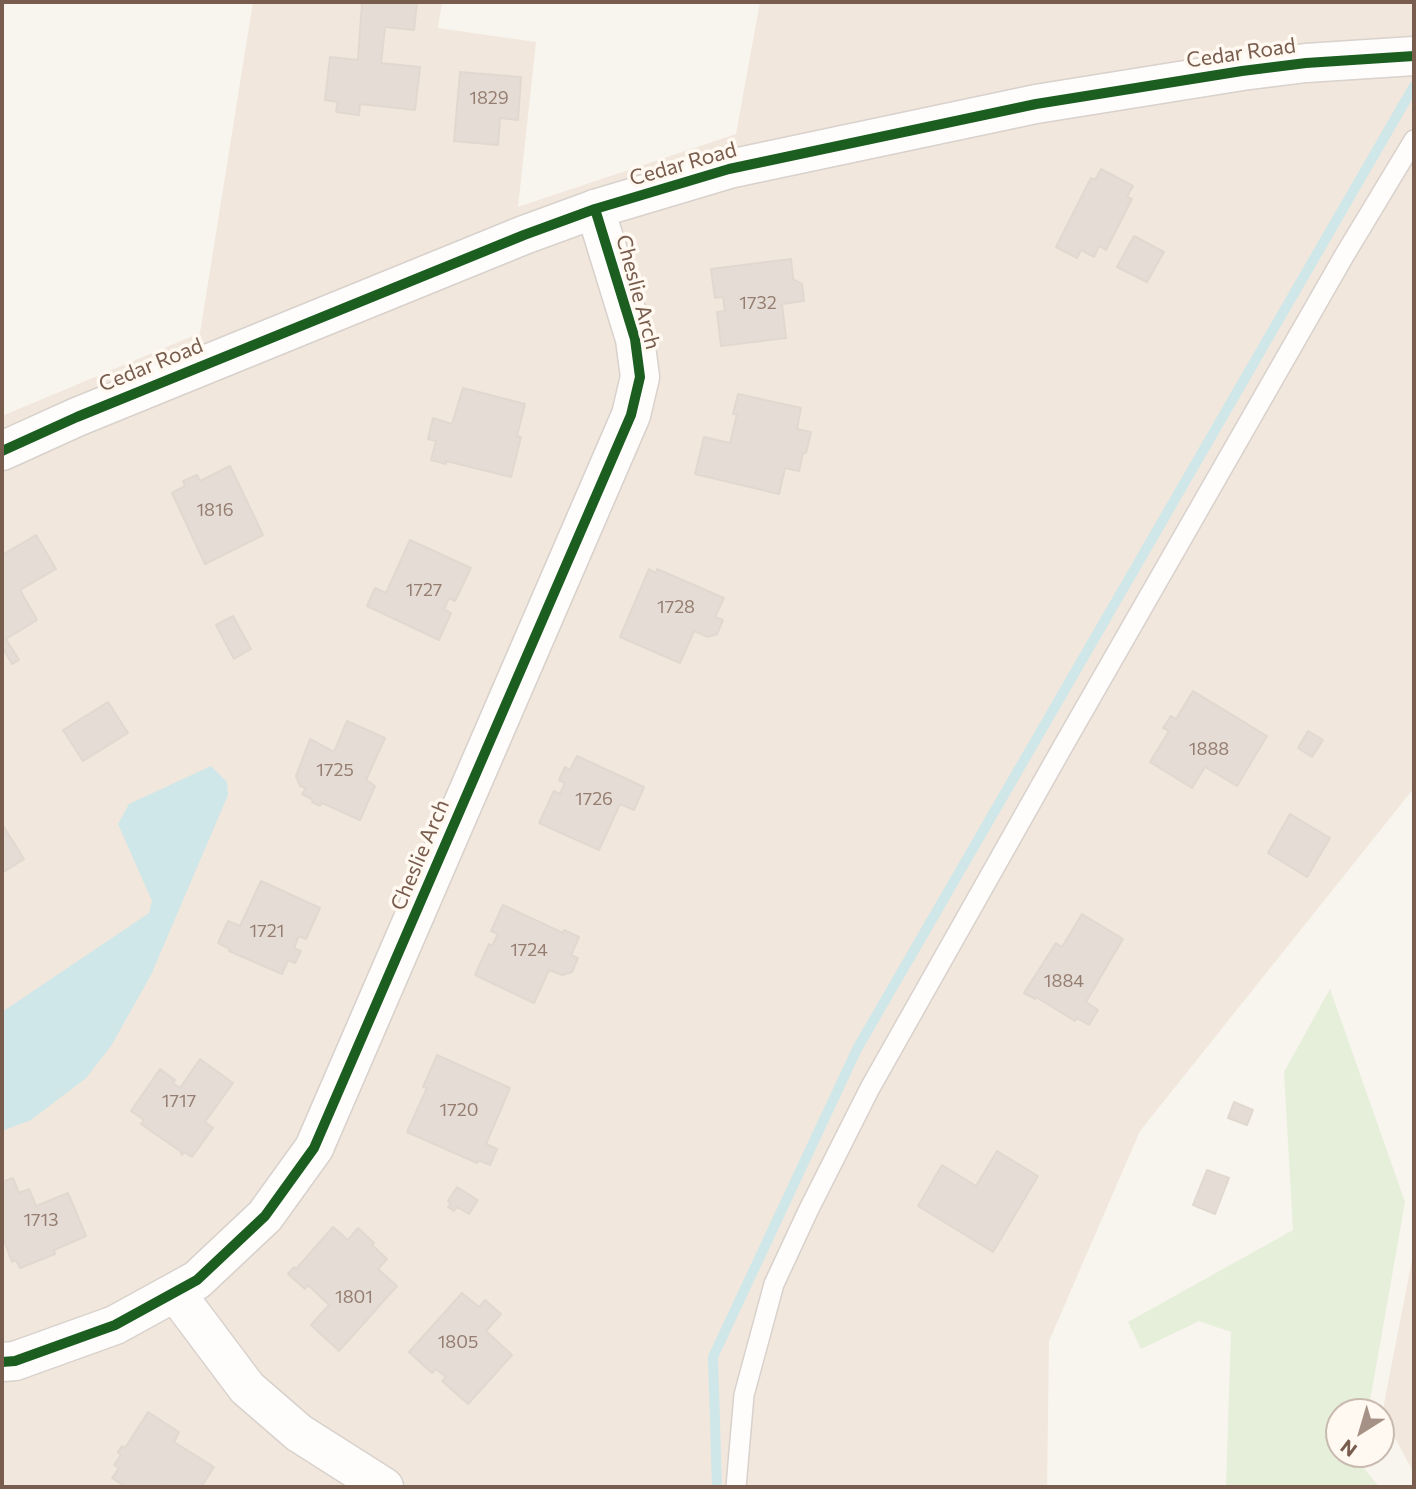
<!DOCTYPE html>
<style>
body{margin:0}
#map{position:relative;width:1416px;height:1489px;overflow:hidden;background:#f8f4ee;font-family:Commissioner,sans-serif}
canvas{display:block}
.frame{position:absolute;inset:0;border:4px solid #785c4d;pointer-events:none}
.north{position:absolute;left:1325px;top:1398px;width:70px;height:70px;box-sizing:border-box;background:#fff9f1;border:2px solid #c9baaf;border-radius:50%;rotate:217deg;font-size:19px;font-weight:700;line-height:28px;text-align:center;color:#785c4d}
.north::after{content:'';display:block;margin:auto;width:24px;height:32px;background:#a59185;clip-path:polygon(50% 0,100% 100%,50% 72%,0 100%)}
</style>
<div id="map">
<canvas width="1416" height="1489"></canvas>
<div class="frame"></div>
<div class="north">N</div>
</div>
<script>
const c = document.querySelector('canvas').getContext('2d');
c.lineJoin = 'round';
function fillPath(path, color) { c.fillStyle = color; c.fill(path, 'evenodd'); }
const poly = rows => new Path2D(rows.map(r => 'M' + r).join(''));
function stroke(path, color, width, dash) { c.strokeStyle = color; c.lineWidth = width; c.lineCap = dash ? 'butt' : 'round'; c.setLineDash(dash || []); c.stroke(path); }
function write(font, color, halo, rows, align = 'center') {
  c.font = font + ' Commissioner,sans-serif'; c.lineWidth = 7; c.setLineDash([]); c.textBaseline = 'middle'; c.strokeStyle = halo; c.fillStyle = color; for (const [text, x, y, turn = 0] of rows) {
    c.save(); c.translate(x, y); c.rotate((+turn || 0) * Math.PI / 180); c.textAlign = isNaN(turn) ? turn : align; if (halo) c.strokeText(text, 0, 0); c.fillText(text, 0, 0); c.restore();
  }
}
fillPath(poly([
 [253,2,442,2,438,28,536,42,518,207,736,134,760,2,1414,2,1414,788,1140,1131,1049,1341,1047,1487,2,1487,2,416,200,333],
 [1414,1250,1414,1473,1382,1414]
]), '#f1e7dc');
fillPath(poly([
 [1330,989,1405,1202,1368,1412,1339,1412,1339,1454,1360,1454,1359,1462,1379,1487,1226,1487,1231,1332,1199,1321,1141,1349,1128,1322,1293,1230,1284,1072]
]), '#e5efd9');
fillPath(poly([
 [211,766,227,782,228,795,151,975,111,1046,86,1078,31,1120,2,1131,2,1012,149,913,152,901,118,824,129,804]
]), '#cfe7e8');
stroke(poly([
 [717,1487,713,1357,857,1049,1414,86]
]), '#cfe7e8', 10);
const building = poly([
 [362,2,417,2,414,30,385,27,381,63,420,67,415,110,360,104,359,115,336,112,338,102,325,100,330,57,358,60,362,2],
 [460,72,521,77,518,120,500,118,498,145,454,141,460,72],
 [1101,169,1133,186,1127,197,1132,199,1106,250,1099,246,1094,257,1081,250,1077,258,1056,247,1091,178,1095,180,1101,169],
 [1134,236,1164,252,1147,282,1117,267,1134,236],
 [791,259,793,279,802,284,804,301,782,304,786,338,721,346,717,312,725,311,723,297,715,298,711,269,791,259],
 [463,388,525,404,517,436,521,437,511,477,446,461,446,464,431,460,436,441,428,439,433,418,452,424,463,388],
 [738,394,801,408,797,429,811,432,806,453,803,453,799,471,785,468,779,494,695,474,704,437,730,443,737,414,733,414,738,394],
 [230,466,263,535,205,564,172,493,185,486,183,481,197,475,200,481,230,466],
 [36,535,56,569,20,590,37,620,6,639,19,660,12,664,2,647,2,555,36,535],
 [410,540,471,568,455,601,449,598,444,609,451,613,439,640,367,606,375,588,386,593,410,540],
 [649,569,656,573,657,569,724,598,715,617,723,620,717,634,708,637,694,631,680,663,620,637,649,569],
 [233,616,251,649,234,659,216,625,233,616],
 [1193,691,1267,736,1237,786,1205,767,1192,788,1150,762,1169,731,1163,728,1171,716,1176,719,1193,691],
 [108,702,128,733,83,761,63,730,108,702],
 [347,721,385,738,366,780,375,786,360,820,322,803,320,806,312,802,313,800,302,794,306,788,300,786,296,776,310,739,334,752,347,721],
 [1308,731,1323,740,1312,757,1298,748,1308,731],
 [577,756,644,787,634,810,620,804,599,850,539,823,554,791,560,794,565,783,559,780,565,767,570,770,577,756],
 [1290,814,1330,838,1307,877,1268,853,1290,814],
 [2,824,24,859,2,873,2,824],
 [261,881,320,908,306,939,299,936,294,948,301,951,295,963,288,960,282,974,229,951,230,949,218,943,228,921,240,926,261,881],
 [503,905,563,933,564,930,579,937,571,955,578,958,572,972,562,975,549,970,534,1003,475,975,489,944,492,946,498,934,491,931,503,905],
 [1082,914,1123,939,1086,1002,1098,1010,1089,1025,1077,1018,1075,1021,1036,997,1035,999,1024,993,1056,943,1062,947,1082,914],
 [437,1055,510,1088,486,1144,497,1149,490,1165,478,1160,477,1163,407,1132,427,1088,423,1087,437,1055],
 [200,1059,233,1083,205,1122,213,1128,192,1157,184,1152,182,1155,180,1151,141,1124,144,1120,131,1111,160,1069,175,1080,173,1083,180,1088,200,1059],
 [1234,1102,1253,1110,1247,1125,1228,1118,1234,1102],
 [997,1151,1038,1176,993,1252,918,1206,942,1165,976,1186,997,1151],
 [1207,1170,1229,1178,1215,1214,1193,1205,1207,1170],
 [13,1178,19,1193,29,1189,36,1206,68,1193,86,1236,54,1250,55,1254,20,1268,16,1260,12,1262,2,1235,2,1182,13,1178],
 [457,1187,478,1200,469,1214,457,1207,454,1211,448,1207,451,1203,448,1201,457,1187],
 [333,1227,348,1240,358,1228,374,1243,372,1245,387,1259,378,1269,397,1286,339,1351,311,1325,329,1305,308,1285,305,1289,288,1274,294,1267,296,1269,333,1227],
 [462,1293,479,1307,485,1300,501,1314,486,1331,512,1355,468,1404,442,1381,446,1377,436,1369,432,1373,409,1352,462,1293],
 [148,1412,179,1432,174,1442,214,1467,201,1487,166,1487,163,1485,161,1487,126,1487,112,1478,119,1468,114,1465,121,1455,118,1452,122,1446,125,1448,148,1412]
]);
fillPath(building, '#e5ddd5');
stroke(building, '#e1d8d0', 2);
const service = poly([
 [736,1487,744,1395,774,1284,808,1211,870,1088,1062,748,1344,256,1414,140]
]);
const minor = poly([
 [175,1292,247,1388,299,1433,384,1487],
 [2,1362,15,1361,115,1325,197,1280,265,1216,314,1148,631,415,640,377,635,339,595,209]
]);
const tertiary = poly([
 [2,451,77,417,524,235,595,209,729,169,1036,104,1242,71,1306,63,1414,56]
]);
stroke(service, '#d8d1cc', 22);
stroke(minor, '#d8d1cc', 41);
stroke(tertiary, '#d8d1cc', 41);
stroke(service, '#fefdfc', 19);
stroke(minor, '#fefdfc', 38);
stroke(tertiary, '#fefdfc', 38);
stroke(poly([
 [2,451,77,417,524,235,595,209,729,169,1036,104,1242,71,1306,63,1414,56],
 [2,1362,15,1361,115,1325,197,1280,265,1216,314,1148,631,415,640,377,635,339,595,209]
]), '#1b5e20', 10);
write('18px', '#957e71', null, [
 ["1829",489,98],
 ["1732",758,303],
 ["1816",215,510],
 ["1727",424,590],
 ["1728",676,607],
 ["1888",1209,749],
 ["1725",335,770],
 ["1726",594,799],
 ["1721",267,931],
 ["1724",529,950],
 ["1884",1064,981],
 ["1717",179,1101],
 ["1720",459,1110],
 ["1713",41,1220],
 ["1801",354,1297],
 ["1805",458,1342]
]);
write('21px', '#785c4d', '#fff9f1', [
 ["Cedar Road",1241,53,-8],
 ["Cedar Road",683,164,-16],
 ["Cheslie Arch",638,292,75],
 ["Cedar Road",151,365,-22],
 ["Cheslie Arch",420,855,-67]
]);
</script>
